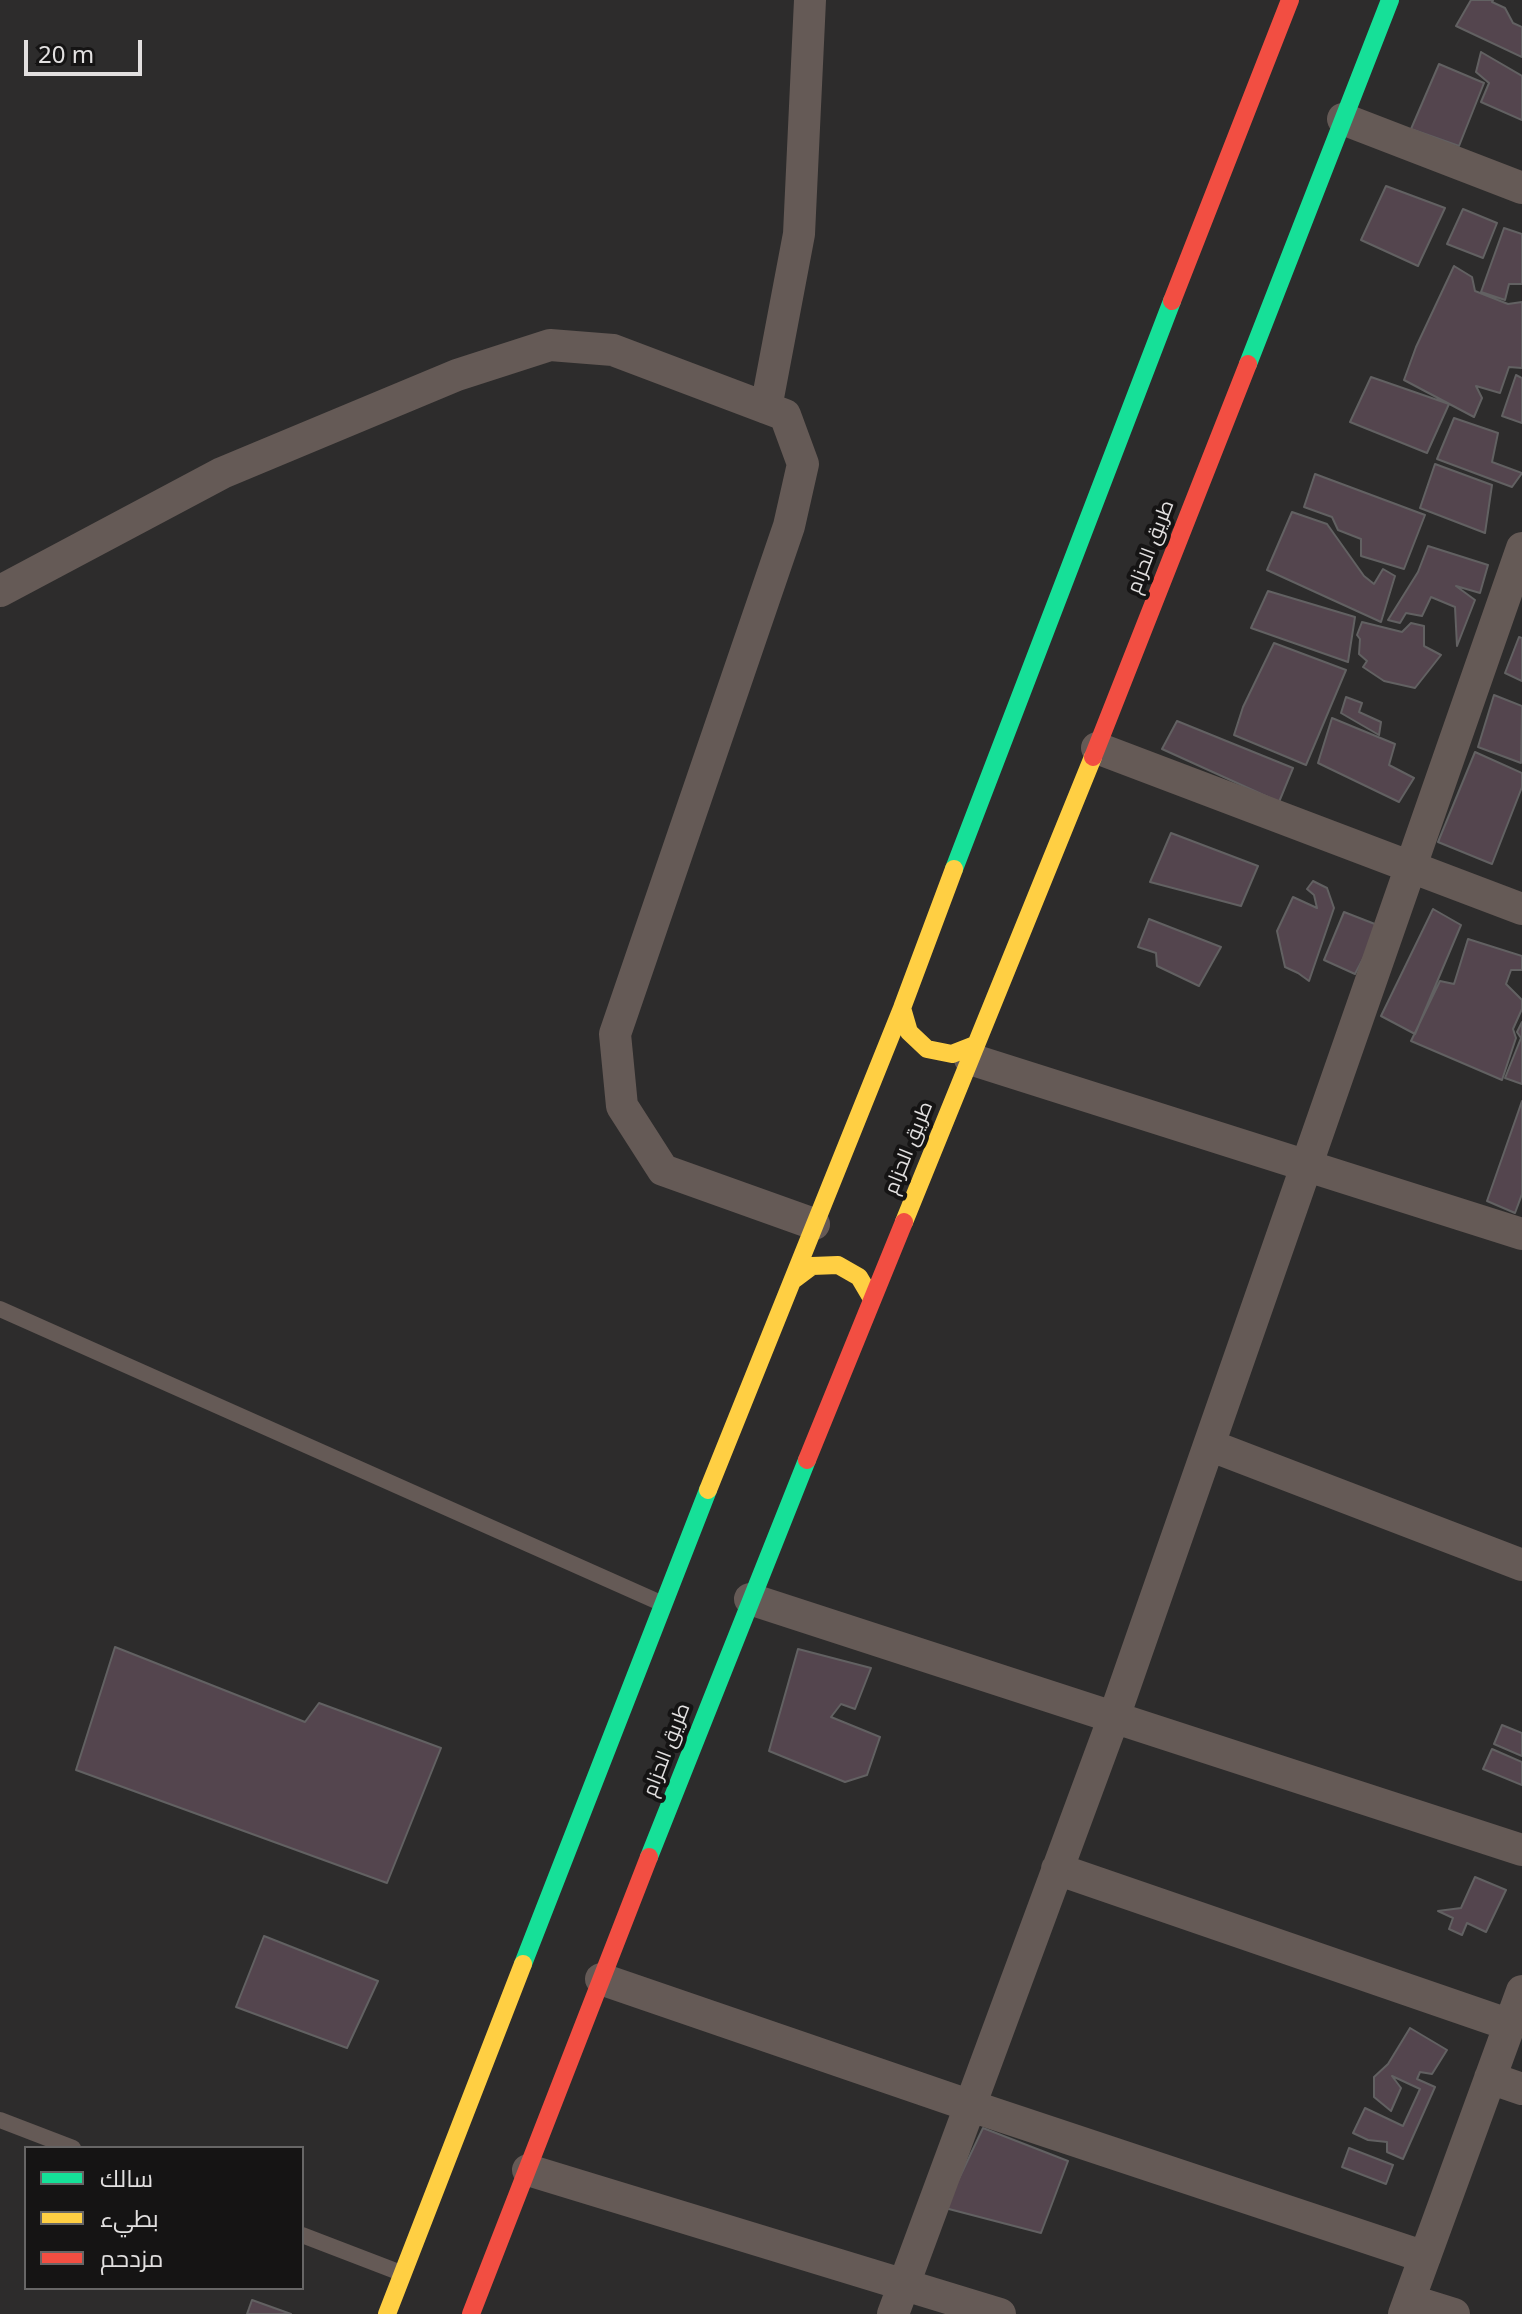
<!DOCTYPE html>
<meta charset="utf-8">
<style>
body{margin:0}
#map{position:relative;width:1522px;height:2314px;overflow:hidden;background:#2d2c2c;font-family:"Noto Sans",Cairo,sans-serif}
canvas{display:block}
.legend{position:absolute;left:24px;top:2146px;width:280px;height:144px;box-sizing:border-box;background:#151414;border:2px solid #676666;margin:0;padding:10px 14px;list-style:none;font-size:24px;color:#e2e0e0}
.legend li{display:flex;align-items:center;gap:16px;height:40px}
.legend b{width:40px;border:2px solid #676666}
.scale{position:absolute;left:24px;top:40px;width:118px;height:36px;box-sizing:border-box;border:4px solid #e2e0e0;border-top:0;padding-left:10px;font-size:24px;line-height:28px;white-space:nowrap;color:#e2e0e0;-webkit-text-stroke:6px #151414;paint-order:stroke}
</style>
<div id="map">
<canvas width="1522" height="2314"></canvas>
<ul class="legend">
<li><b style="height:10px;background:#16e098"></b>سالك</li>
<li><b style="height:10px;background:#ffcf43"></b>بطيء</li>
<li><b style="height:10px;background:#f24e42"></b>مزدحم</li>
</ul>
<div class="scale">20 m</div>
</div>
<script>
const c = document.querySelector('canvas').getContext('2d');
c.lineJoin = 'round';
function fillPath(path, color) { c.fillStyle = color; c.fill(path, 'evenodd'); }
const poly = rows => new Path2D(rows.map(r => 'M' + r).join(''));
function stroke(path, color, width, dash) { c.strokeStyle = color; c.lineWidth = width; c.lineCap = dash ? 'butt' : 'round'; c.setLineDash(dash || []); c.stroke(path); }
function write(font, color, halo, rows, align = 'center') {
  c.font = font + ' "Noto Sans",Cairo,sans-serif'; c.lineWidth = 8; c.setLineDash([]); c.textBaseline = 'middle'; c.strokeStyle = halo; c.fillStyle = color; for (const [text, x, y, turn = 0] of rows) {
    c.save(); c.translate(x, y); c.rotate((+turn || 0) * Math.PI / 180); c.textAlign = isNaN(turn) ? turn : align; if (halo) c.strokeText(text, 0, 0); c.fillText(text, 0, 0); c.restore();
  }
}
const building = poly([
 [1471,0,1493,0,1492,2,1505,8,1513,23,1522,27,1522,57,1456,26,1471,0],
 [1481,52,1522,76,1522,120,1481,102,1489,83,1476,72,1481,52],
 [1439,64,1484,83,1459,146,1411,129,1439,64],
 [1386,186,1445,208,1418,266,1361,240,1386,186],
 [1463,209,1497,223,1483,258,1447,244,1463,209],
 [1504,228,1522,234,1522,284,1509,284,1505,300,1481,292,1504,228],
 [1454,266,1472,277,1475,291,1508,304,1522,302,1522,368,1509,367,1500,393,1476,386,1482,398,1474,417,1404,380,1416,347,1454,266],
 [1516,375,1522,378,1522,423,1502,416,1516,375],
 [1371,377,1449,404,1427,453,1350,422,1371,377],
 [1454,418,1498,433,1492,462,1522,473,1512,487,1437,459,1454,418],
 [1435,464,1492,485,1485,533,1420,508,1435,464],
 [1315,474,1425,515,1404,569,1361,556,1361,539,1338,530,1332,517,1304,507,1315,474],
 [1292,512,1327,524,1364,576,1374,584,1383,569,1395,576,1381,622,1267,570,1292,512],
 [1428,546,1488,565,1480,593,1456,586,1475,600,1457,646,1455,607,1431,597,1422,616,1406,613,1400,623,1388,620,1418,572,1428,546],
 [1268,591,1355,617,1348,662,1251,628,1268,591],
 [1362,622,1402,632,1411,623,1424,626,1424,646,1441,655,1415,688,1384,681,1363,667,1367,661,1359,654,1360,639,1357,635,1362,622],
 [1519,637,1522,638,1522,681,1505,673,1519,637],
 [1274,643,1346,670,1306,765,1234,735,1243,707,1274,643],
 [1494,695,1522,706,1521,763,1478,747,1494,695],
 [1346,697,1362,703,1359,712,1381,722,1379,735,1341,713,1346,697],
 [1332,718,1395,744,1389,765,1414,778,1399,802,1318,763,1332,718],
 [1177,721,1293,768,1279,802,1162,749,1177,721],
 [1475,752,1522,773,1522,787,1492,864,1438,842,1475,752],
 [1171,833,1258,866,1241,906,1150,882,1171,833],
 [1313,881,1327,888,1334,908,1309,981,1298,973,1285,967,1277,931,1293,897,1317,908,1314,895,1307,889,1313,881],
 [1433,909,1461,925,1415,1034,1381,1016,1433,909],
 [1344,912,1380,926,1355,974,1324,960,1344,912],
 [1149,919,1221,947,1199,986,1157,966,1156,953,1138,947,1149,919],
 [1468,939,1522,956,1522,970,1511,970,1506,984,1522,1000,1522,1009,1513,1029,1516,1038,1502,1080,1411,1041,1440,981,1454,984,1468,939],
 [1522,1022,1522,1084,1505,1078,1521,1038,1517,1032,1522,1022],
 [1522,1101,1522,1194,1515,1213,1487,1201,1522,1101],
 [115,1647,305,1722,319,1703,441,1748,387,1883,76,1770,115,1647],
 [798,1649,871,1668,855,1709,841,1704,831,1717,880,1737,867,1775,845,1782,769,1751,798,1649],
 [1502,1725,1522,1733,1522,1756,1494,1744,1502,1725],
 [1492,1749,1522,1762,1522,1785,1483,1769,1492,1749],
 [1475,1877,1506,1890,1486,1932,1467,1923,1462,1935,1449,1929,1453,1918,1438,1911,1461,1908,1475,1877],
 [264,1936,378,1981,347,2048,236,2007,264,1936],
 [1410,2028,1447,2050,1432,2074,1420,2072,1417,2079,1435,2087,1403,2159,1387,2152,1387,2142,1368,2140,1353,2133,1365,2108,1403,2126,1420,2089,1392,2076,1401,2088,1391,2111,1374,2097,1374,2077,1388,2064,1410,2028],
 [983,2128,1068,2161,1041,2233,945,2208,983,2128],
 [1349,2148,1393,2165,1386,2184,1342,2167,1349,2148],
 [252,2300,291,2314,247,2314,252,2300]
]);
fillPath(building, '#54454e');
stroke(building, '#626162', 2);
stroke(poly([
 [0,1309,663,1604],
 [0,2120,73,2148],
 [302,2235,401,2273]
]), '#655a56', 16);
stroke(poly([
 [1343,119,1522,188],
 [766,408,799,234,810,0],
 [0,591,222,473,457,375,550,345,613,350,785,415,803,464,789,526,615,1034,622,1106,663,1170,814,1224],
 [1097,748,1522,909],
 [970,1059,1522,1234],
 [1209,1445,1522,1565],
 [750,1599,1522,1850],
 [1057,1869,1510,2025],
 [601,1979,971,2106,1425,2257],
 [1490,2078,1522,2089],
 [528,2170,1000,2314],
 [1409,2300,1454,2314],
 [893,2314,1114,1717,1522,548],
 [1404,2314,1522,1991]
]), '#655a56', 32);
stroke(poly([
 [1248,364,1390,0],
 [954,869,1172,301],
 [649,1857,807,1460],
 [523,1964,708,1490]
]), '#16e098', 18);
stroke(poly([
 [902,1008,909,1032,927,1049,952,1054,975,1045],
 [904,1222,1093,757],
 [792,1281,812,1266,838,1265,859,1277,872,1299],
 [708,1490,902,1008,954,869],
 [387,2314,523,1964]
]), '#ffcf43', 18);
stroke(poly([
 [1172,301,1290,0],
 [1093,757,1248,364],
 [807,1460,904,1222],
 [471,2314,649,1857]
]), '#f24e42', 18);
write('20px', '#e2e0e0', '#151414', [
 ["طريق الحزام",1151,547,-69],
 ["طريق الحزام",909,1148,-68],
 ["طريق الحزام",667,1750,-69]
]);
</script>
